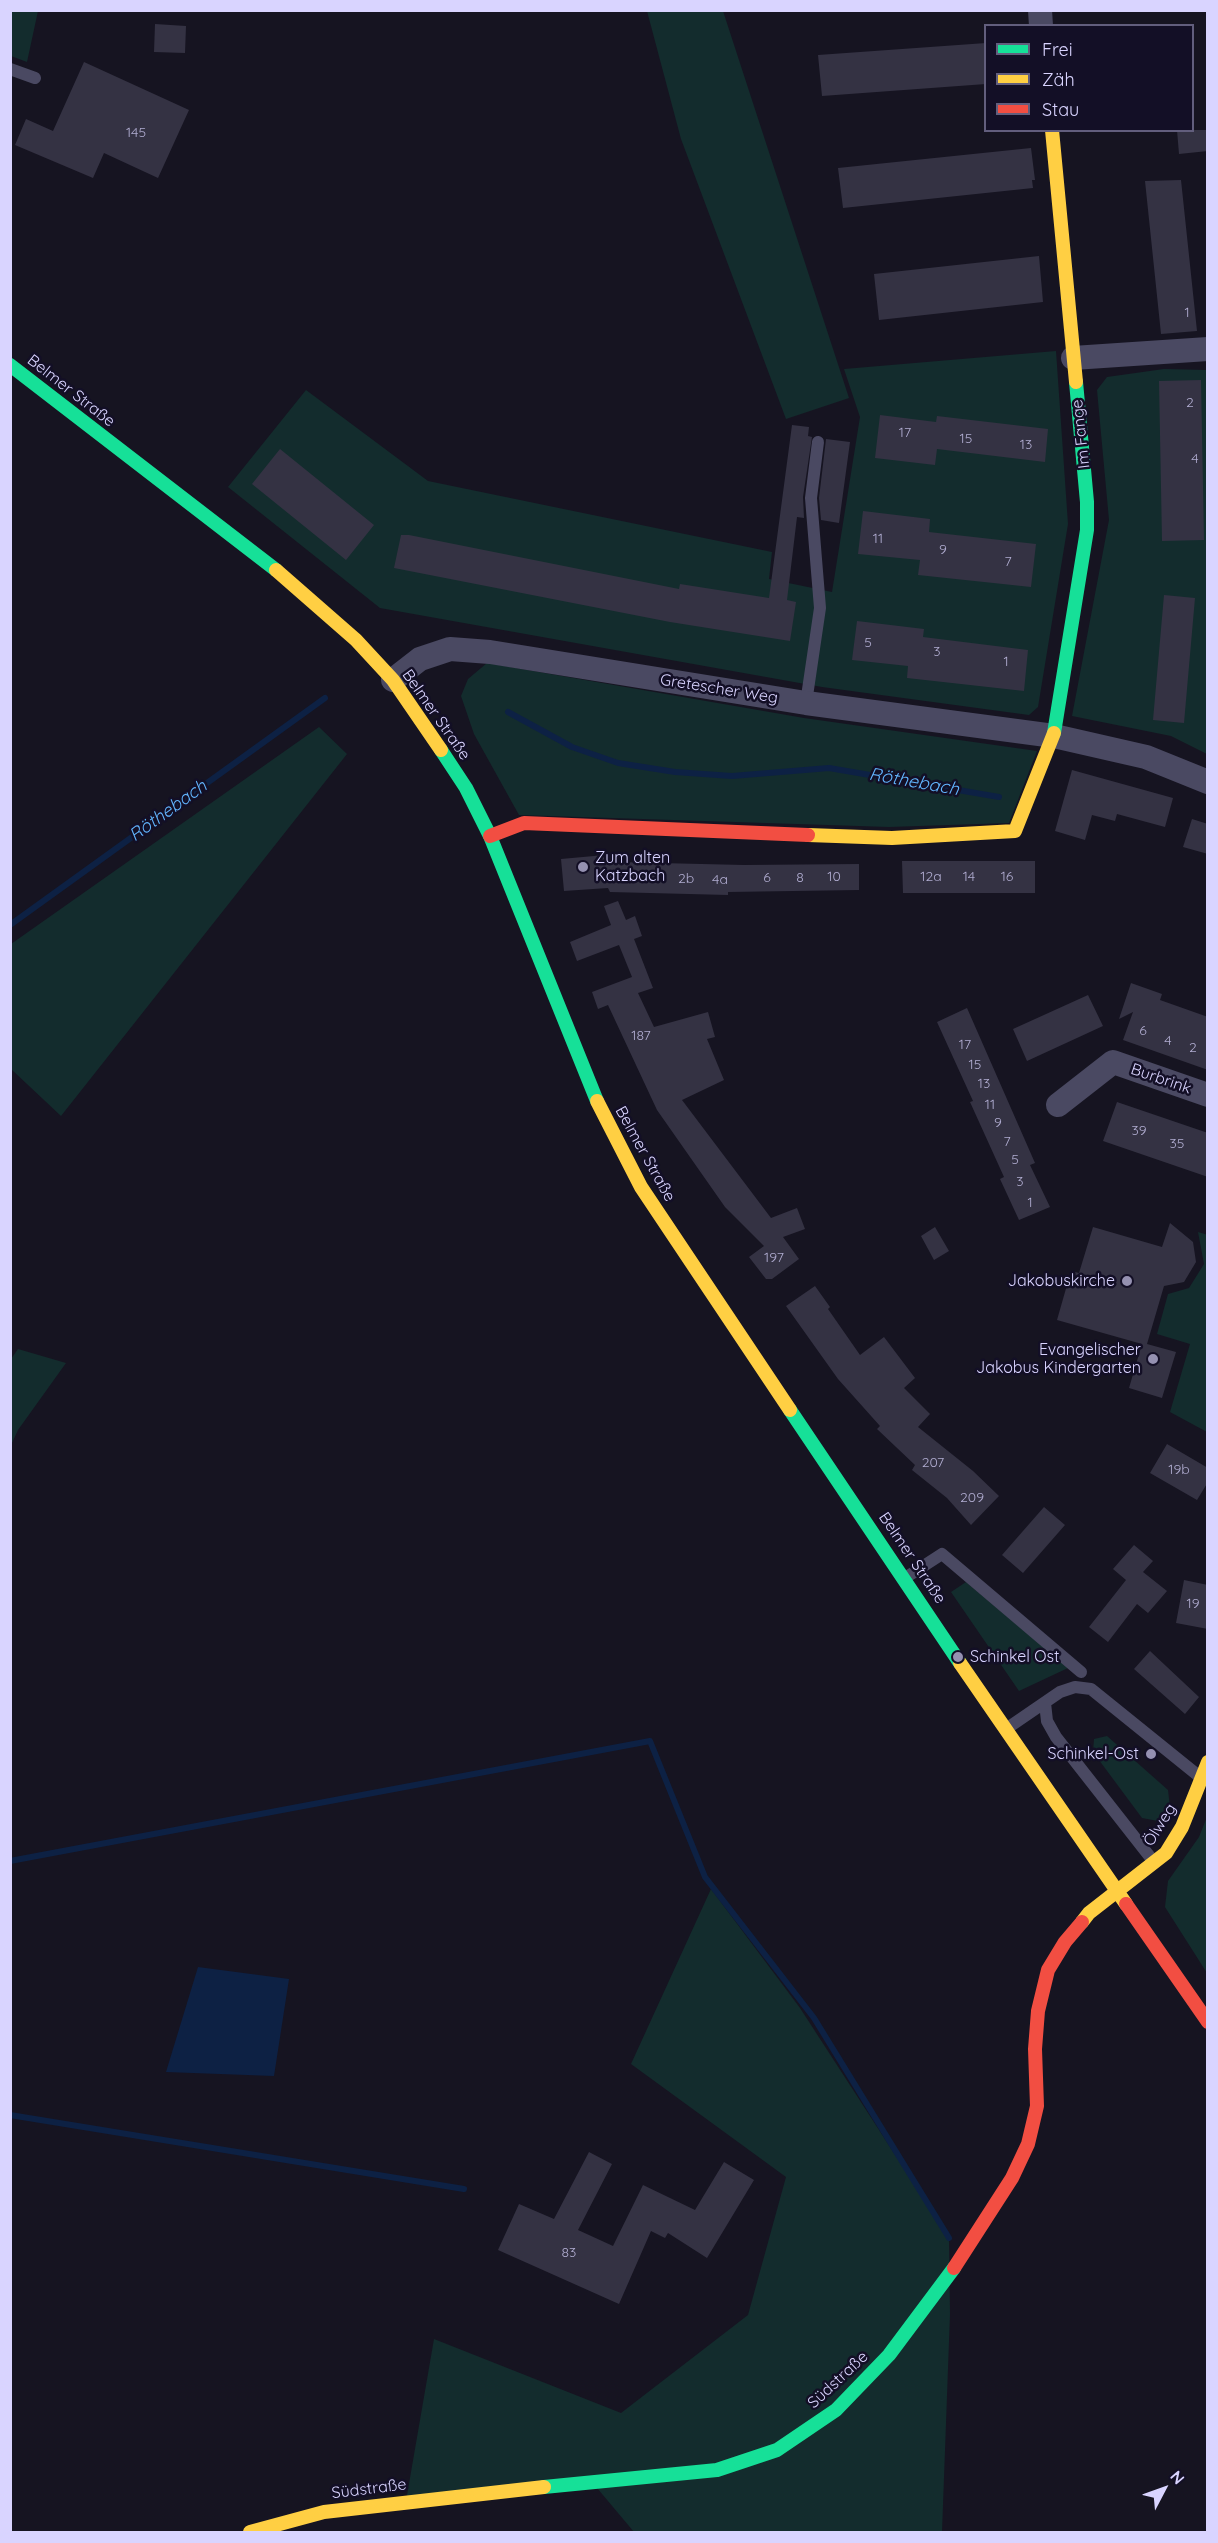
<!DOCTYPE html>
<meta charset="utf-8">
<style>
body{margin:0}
#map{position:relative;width:1218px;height:2543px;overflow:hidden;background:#161421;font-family:Quicksand,sans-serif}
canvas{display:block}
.frame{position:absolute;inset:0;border:12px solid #d9d4ff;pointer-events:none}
.legend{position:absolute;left:984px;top:24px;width:210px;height:108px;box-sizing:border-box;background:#130f26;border:2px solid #625e7d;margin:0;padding:8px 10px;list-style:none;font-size:18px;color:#d9d4ff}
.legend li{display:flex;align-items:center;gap:12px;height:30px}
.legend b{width:30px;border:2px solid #625e7d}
.north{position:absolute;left:1134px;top:2459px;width:60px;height:60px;-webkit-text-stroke:4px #130f26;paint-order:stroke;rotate:49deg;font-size:16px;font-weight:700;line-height:24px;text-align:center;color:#d9d4ff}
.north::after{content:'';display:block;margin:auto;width:21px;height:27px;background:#d9d4ff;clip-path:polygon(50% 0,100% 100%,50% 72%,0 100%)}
</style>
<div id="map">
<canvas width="1218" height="2543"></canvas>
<div class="frame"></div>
<ul class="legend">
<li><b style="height:8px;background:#16e098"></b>Frei</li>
<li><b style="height:8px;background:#ffcf43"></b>Zäh</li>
<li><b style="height:8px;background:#f24e42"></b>Stau</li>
</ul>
<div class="north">N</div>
</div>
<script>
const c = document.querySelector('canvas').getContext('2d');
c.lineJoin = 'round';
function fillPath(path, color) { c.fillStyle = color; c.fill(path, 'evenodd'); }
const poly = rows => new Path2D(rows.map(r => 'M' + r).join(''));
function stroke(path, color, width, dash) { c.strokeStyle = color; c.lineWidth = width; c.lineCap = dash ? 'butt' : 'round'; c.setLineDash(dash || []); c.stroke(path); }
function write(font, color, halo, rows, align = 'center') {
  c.font = font + ' Quicksand,sans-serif'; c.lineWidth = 5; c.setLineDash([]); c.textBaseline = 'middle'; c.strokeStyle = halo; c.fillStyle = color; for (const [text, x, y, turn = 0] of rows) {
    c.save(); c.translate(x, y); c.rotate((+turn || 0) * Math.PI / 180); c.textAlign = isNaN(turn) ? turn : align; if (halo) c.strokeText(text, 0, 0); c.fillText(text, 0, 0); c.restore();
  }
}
fillPath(poly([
 [10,11,38,11,27,62,11,56],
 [647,11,723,11,849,398,786,419,681,139],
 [1056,351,1068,524,1038,707,1029,715,822,687,380,608,228,487,306,390,428,481,772,552,769,579,832,592,860,417,844,369],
 [1164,369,1207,370,1207,754,1171,736,1072,716,1109,520,1097,390,1107,377],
 [487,663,804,718,1037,751,1009,823,889,827,519,815,474,734,461,696,468,679],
 [319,727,347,754,61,1116,11,1069,11,944],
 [1198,1232,1208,1235,1207,1432,1170,1412,1190,1344,1157,1334,1168,1294,1189,1288,1204,1264],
 [18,1349,66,1363,18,1430,11,1445,11,1359],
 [966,1582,1068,1668,1019,1691,951,1592],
 [1107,1736,1168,1790,1170,1807,1158,1821,1142,1818,1093,1752,1094,1739],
 [1207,1817,1208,1973,1207,1973,1165,1907,1168,1881,1199,1837],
 [711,1889,800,2008,949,2238,950,2314,942,2532,634,2532,592,2482,406,2501,434,2339,621,2413,748,2315,786,2177,631,2064]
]), '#132c2d');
fillPath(poly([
 [198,1967,289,1979,274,2076,166,2072]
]), '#0d2144');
stroke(poly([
 [508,712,572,747,618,763,675,772,732,776,829,768,999,797],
 [10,925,325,698],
 [10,1861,650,1741,705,1877,814,2018,949,2238],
 [10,2115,464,2189]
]), '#0d2144', 6);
fillPath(poly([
 [155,24,186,26,185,53,154,52],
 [986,43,986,84,822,96,818,55],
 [84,62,189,110,158,178,104,153,93,178,15,145,26,119,53,131],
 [1177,130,1208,130,1208,151,1179,154],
 [1031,148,1035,180,1032,180,1033,188,843,208,838,168],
 [1181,180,1197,331,1161,334,1145,181],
 [1039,256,1043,302,879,320,874,274],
 [1201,380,1204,540,1162,541,1159,381],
 [880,415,936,422,937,416,1048,429,1045,462,937,449,935,465,875,458],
 [792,425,809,427,808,436,812,437,803,497,804,518,797,517,787,600,796,602,790,641,670,622,394,568,401,535,409,535,679,589,680,584,769,598],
 [826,439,850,442,839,523,821,520,819,498],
 [280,449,374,525,346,560,252,484],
 [863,511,930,519,929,532,1036,544,1031,587,918,575,920,560,858,554],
 [1164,595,1195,598,1184,723,1153,720],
 [857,621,924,629,923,637,1028,650,1024,691,907,678,908,666,852,660],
 [1072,770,1173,798,1165,827,1117,814,1115,821,1092,815,1085,840,1055,831],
 [1192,819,1208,824,1208,854,1183,847],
 [616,854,617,862,744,865,859,864,859,890,728,892,728,895,610,892,608,888,564,891,561,859],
 [902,861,1035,861,1035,893,903,893],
 [618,901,626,920,635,916,642,936,634,939,653,988,638,993,654,1027,708,1012,715,1037,707,1039,724,1080,682,1100,771,1218,797,1208,805,1229,783,1237,799,1259,772,1279,766,1279,749,1257,764,1246,725,1207,657,1110,608,1005,598,1009,592,992,632,977,619,945,577,961,570,942,611,925,604,906],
 [1131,983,1162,994,1160,1000,1208,1017,1208,1070,1123,1040,1133,1012,1119,1019],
 [1088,995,1103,1026,1027,1061,1013,1029],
 [967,1008,1035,1163,1030,1165,1050,1207,1019,1220,1000,1179,1004,1177,970,1102,973,1101,937,1022],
 [1117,1102,1208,1133,1208,1177,1103,1141],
 [1170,1223,1193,1242,1196,1262,1184,1282,1164,1286,1147,1344,1176,1352,1162,1398,1129,1388,1142,1344,1057,1320,1071,1271,1079,1273,1093,1227,1162,1247],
 [935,1227,949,1251,934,1260,921,1236],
 [815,1286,830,1307,828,1309,860,1355,884,1337,915,1378,904,1388,930,1414,918,1427,973,1471,999,1496,971,1525,947,1498,912,1470,915,1465,877,1429,880,1426,838,1379,786,1306],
 [1167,1444,1208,1468,1208,1482,1197,1500,1150,1473],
 [1044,1507,1065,1525,1023,1573,1002,1555],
 [1134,1545,1153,1561,1143,1572,1167,1591,1148,1613,1137,1604,1108,1642,1089,1627,1126,1580,1113,1569],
 [1184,1580,1208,1585,1208,1629,1176,1623],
 [1150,1651,1199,1697,1185,1714,1134,1669],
 [589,2152,612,2164,578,2230,613,2246,643,2185,695,2210,724,2162,754,2180,707,2258,668,2233,665,2238,651,2231,619,2304,498,2250,519,2204,554,2219]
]), '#343243');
stroke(poly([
 [10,69,35,78],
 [806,703,820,608,811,498,818,442],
 [905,1578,942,1554,1081,1672],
 [1045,1703,1047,1721,1056,1737,1154,1862],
 [1006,1729,1060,1692,1075,1687,1091,1689,1200,1777]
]), '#4a4962', 12);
stroke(poly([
 [1040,10,1041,26],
 [1073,358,1208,349],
 [393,680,420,659,450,649,490,652,806,703,1054,736,1146,757,1208,782],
 [1058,1105,1113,1062,1208,1095]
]), '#4a4962', 24);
stroke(poly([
 [10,365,276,570],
 [1054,733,1087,530,1087,502,1076,382],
 [441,750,466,788,490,836,597,1101],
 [790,1410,960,1663],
 [544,2487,717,2470,777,2450,836,2410,889,2355,954,2268]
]), '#16e098', 14);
stroke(poly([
 [1052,130,1076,382],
 [276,570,356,640,393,680,441,750],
 [808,835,892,838,1015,831,1054,733],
 [597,1101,641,1187,790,1410],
 [960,1663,1126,1904],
 [1082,1922,1089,1913,1166,1853,1182,1827,1208,1762],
 [250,2532,324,2512,544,2487]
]), '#ffcf43', 14);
stroke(poly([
 [490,836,524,823,808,835],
 [1126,1904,1208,2022],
 [954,2268,1012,2178,1028,2144,1037,2106,1035,2049,1038,2011,1048,1970,1065,1942,1082,1922]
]), '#f24e42', 14);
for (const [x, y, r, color] of [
 [583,867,6,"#9591b1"],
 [1127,1281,6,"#9591b1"],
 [1153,1359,6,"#9591b1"],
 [958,1657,6,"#9591b1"],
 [1151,1754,6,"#9591b1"]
]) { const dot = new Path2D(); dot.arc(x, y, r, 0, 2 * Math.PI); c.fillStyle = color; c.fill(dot); stroke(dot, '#130f26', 2); }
write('14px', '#b0acd0', null, [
 ["145",136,133],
 ["1",1187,313],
 ["2",1190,403],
 ["17",905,433],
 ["15",966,439],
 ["13",1026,445],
 ["4",1195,459],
 ["11",878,539],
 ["9",943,550],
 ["7",1008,562],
 ["5",868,643],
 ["3",937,652],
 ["1",1006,662],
 ["10",834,877],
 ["12a",931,877],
 ["14",969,877],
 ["16",1007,877],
 ["6",767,878],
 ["8",800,878],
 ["2b",686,879],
 ["4a",720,880],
 ["6",1143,1031],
 ["187",641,1036],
 ["4",1168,1041],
 ["17",965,1045],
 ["2",1193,1048],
 ["15",975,1065],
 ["13",984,1084],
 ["11",990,1105],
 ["9",998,1123],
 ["39",1139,1131],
 ["7",1007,1142],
 ["35",1177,1144],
 ["5",1015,1160],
 ["3",1020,1182],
 ["1",1030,1203],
 ["197",774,1258],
 ["207",933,1463],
 ["19b",1179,1470],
 ["209",972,1498],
 ["19",1193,1604],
 ["83",569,2253]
]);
write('16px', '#d9d4ff', '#130f26', [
 ["Belmer Straße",71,391,38],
 ["Im Fange",1081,434,-96],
 ["Gretescher Weg",719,689,9],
 ["Belmer Straße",436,715,55],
 ["Burbrink",1161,1079,19],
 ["Belmer Straße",645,1154,61],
 ["Belmer Straße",912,1558,56],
 ["Ölweg",1160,1825,-58],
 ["Südstraße",838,2380,-43],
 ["Südstraße",369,2489,-7]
]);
write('16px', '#d9d4ff', '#130f26', [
 ["Zum alten",595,858,"left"],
 ["Katzbach",595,876,"left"],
 ["Jakobuskirche",1115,1281],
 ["Evangelischer",1141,1350],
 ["Jakobus Kindergarten",1141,1368],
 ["Schinkel Ost",970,1657,"left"],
 ["Schinkel-Ost",1139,1754]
], 'right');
write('italic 18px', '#62b6ff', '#130f26', [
 ["Röthebach",914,782,10],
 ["Röthebach",168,811,-36]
]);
</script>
